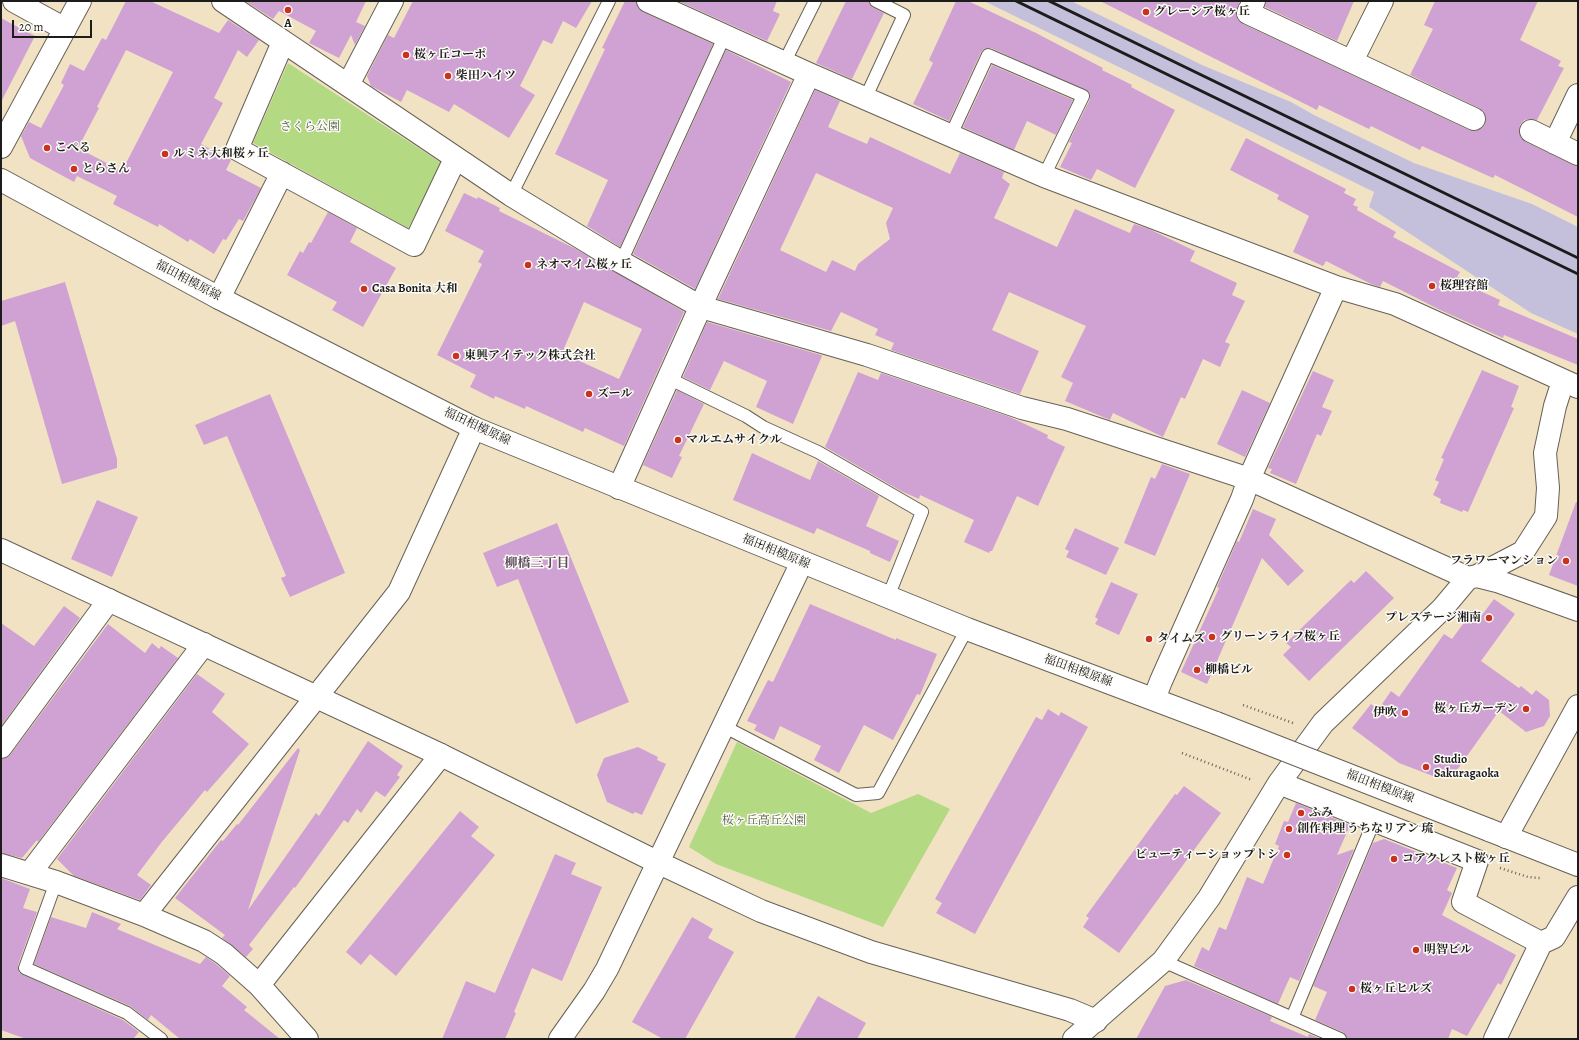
<!DOCTYPE html>
<meta charset="utf-8">
<style>
body{margin:0}
#map{position:relative;width:1579px;height:1040px;overflow:hidden;background:#f1e2c4;font-family:Alegreya,serif}
canvas{display:block}
.frame{position:absolute;inset:0;border:2px solid #1c1c1c;pointer-events:none}
.scale{position:absolute;left:12px;top:20px;width:80px;height:18px;box-sizing:border-box;border:2px solid #1c1c1c;border-top:0;padding-left:5px;font-size:12px;line-height:14px;white-space:nowrap;color:#1c1c1c;-webkit-text-stroke:3px #fdfcf7;paint-order:stroke}
</style>
<div id="map">
<canvas width="1579" height="1040"></canvas>
<div class="frame"></div>
<div class="scale">20 m</div>
</div>
<script>
const c = document.querySelector('canvas').getContext('2d');
c.lineJoin = 'round';
function fillPath(path, color) { c.fillStyle = color; c.fill(path, 'evenodd'); }
const poly = rows => new Path2D(rows.map(r => 'M' + r).join(''));
function stroke(path, color, width, dash) { c.strokeStyle = color; c.lineWidth = width; c.lineCap = dash ? 'butt' : 'round'; c.setLineDash(dash || []); c.stroke(path); }
function write(font, color, halo, rows, align = 'center') {
  c.font = font + ' Alegreya,"Noto Serif JP",serif'; c.lineWidth = 3; c.setLineDash([]); c.textBaseline = 'middle'; c.strokeStyle = halo; c.fillStyle = color; for (const [text, x, y, turn = 0] of rows) {
    c.save(); c.translate(x, y); c.rotate((+turn || 0) * Math.PI / 180); c.textAlign = isNaN(turn) ? turn : align; if (halo) c.strokeText(text, 0, 0); c.fillText(text, 0, 0); c.restore();
  }
}
fillPath(poly([
 [984,1,1071,1,1202,65,1291,102,1316,116,1414,163,1532,204,1578,227,1578,334,1531,313,1369,207,1374,192]
]), '#c4c0db');
fillPath(poly([
 [288,63,443,164,408,228,253,143],
 [737,742,871,813,918,794,950,809,883,927,716,864,689,847]
]), '#b3d983');
fillPath(poly([
 [126,1,150,1,219,33,228,20,259,40,247,57,238,50,214,98,223,103,201,144,231,160,226,170,261,188,243,221,239,219,226,240,223,239,214,254,190,239,188,242,159,224,158,227,113,204,117,196,77,176,74,182,30,158,21,136,29,122,41,128,64,85,61,83,70,64,84,71,102,38,106,40],
 [126,50,173,72,122,171,78,148,99,108,97,107],
 [245,1,366,1,356,22,365,26,355,45,351,35,339,58,309,43,316,31,279,11,273,19],
 [413,1,592,1,576,28,563,21,552,44,543,40,520,86,535,95,509,138,454,104,449,112,407,90,401,102,371,86,367,76,388,35,394,38],
 [625,1,636,1,638,8,643,12,713,44,620,247,587,226,608,180,555,154,605,49,602,48],
 [678,1,777,1,773,11,780,14,767,41],
 [846,1,869,1,872,7,884,13,852,79,816,63],
 [956,1,968,1,1036,33,1103,68,1102,70,1132,85,1131,87,1175,110,1135,188,1097,169,1091,180,1060,167,1072,143,1069,142,1090,99,1089,92,991,48,984,49,981,52,949,121,913,104,933,63,929,60],
 [1100,1,1240,1,1236,14,1238,20,1243,24,1469,130,1475,131,1481,129,1485,125,1486,118,1484,112,1479,108,1410,75,1433,29,1424,25,1435,1,1538,1,1520,40,1561,61,1558,66,1564,68,1537,120,1531,119,1524,120,1520,125,1519,132,1521,138,1526,142,1578,167,1578,217,1495,175,1493,178,1422,146,1420,150,1371,126,1369,129,1319,105,1317,110],
 [1266,1,1354,1,1337,41,1265,7],
 [1,18,35,36,1,102],
 [726,50,791,82,695,289,633,254],
 [992,65,1073,100,1056,135,1027,121,1014,150,963,127],
 [815,90,840,101,828,127,867,144,870,137,950,174,960,153,1004,172,1002,178,1010,184,994,218,1057,247,1075,209,1130,233,1134,224,1149,229,1195,251,1190,261,1237,283,1232,295,1245,301,1225,342,1230,344,1220,367,1203,359,1185,399,1181,397,1163,437,1113,413,1110,420,1065,401,1073,383,1061,377,1086,326,1009,292,992,330,1039,351,1020,394,891,350,894,343,875,335,878,329,841,312,831,331,718,299],
 [816,173,893,208,886,223,890,239,858,264,855,271,832,260,826,272,780,250],
 [1246,138,1346,189,1344,193,1356,199,1353,205,1358,207,1357,210,1396,232,1393,237,1460,272,1457,277,1480,286,1478,290,1500,300,1498,305,1578,339,1578,365,1504,335,1503,338,1440,310,1383,281,1380,287,1371,284,1326,261,1323,266,1293,252,1309,216,1277,199,1279,195,1230,170],
 [464,193,477,199,478,197,500,208,499,211,576,249,684,312,624,446,585,428,583,432,526,406,525,409,495,396,494,399,470,387,476,375,437,355,482,264,478,262,484,251,445,231],
 [584,302,642,329,619,379,562,353],
 [328,212,357,228,350,242,396,268,363,327,332,310,337,302,287,275,300,251,303,253,309,242,311,243],
 [65,282,117,459,117,468,62,484,15,321,1,326,1,301],
 [707,322,821,355,822,356,793,424,756,407,767,381,724,361,710,390,683,377],
 [1482,370,1519,386,1511,407,1514,408,1468,512,1463,510,1462,512,1440,503,1441,499,1433,495,1439,482,1435,480,1444,459,1441,458],
 [1313,371,1334,380,1322,407,1332,411,1321,436,1317,434,1296,484,1270,473,1272,469,1268,468],
 [858,372,878,380,881,373,1010,417,1048,435,1047,438,1065,447,1038,506,1017,496,992,551,990,551,989,553,964,542,974,520,920,495,919,499,901,491,825,447],
 [677,390,704,404,679,456,682,457,672,478,643,465],
 [1242,390,1270,403,1245,457,1217,444],
 [270,394,345,573,290,597,281,578,286,576,227,436,204,445,195,425],
 [752,453,810,480,818,461,879,496,866,526,899,541,890,562,870,553,870,551,817,528,814,534,733,500],
 [1162,464,1190,474,1155,556,1124,543,1151,477,1155,479],
 [97,500,138,517,112,577,71,559],
 [1576,502,1578,503,1578,586,1549,575],
 [1253,509,1276,519,1269,535,1304,571,1288,586,1262,558,1207,684,1181,672,1219,588,1217,587,1237,541,1239,542],
 [557,523,629,702,576,724,518,579,497,587,483,553],
 [1075,528,1119,548,1106,575,1066,557,1069,551,1065,549],
 [1366,571,1394,598,1309,681,1283,655,1291,647,1286,643,1351,580,1354,583],
 [1111,582,1138,594,1119,635,1095,624,1098,619,1095,617],
 [1494,599,1515,614,1481,661,1519,688,1521,686,1532,695,1536,690,1549,700,1550,716,1544,726,1526,732,1499,711,1452,777,1439,767,1433,776,1399,763,1352,728,1371,704,1378,710,1391,691,1399,697,1444,634,1452,639,1474,609,1482,615],
 [810,604,896,640,896,638,937,654,920,695,917,694,893,740,864,725,839,773,814,760,821,746,780,726,774,740,754,730,757,725,747,721,768,680,773,682],
 [64,606,80,618,1,726,1,623,34,646],
 [108,624,145,653,152,643,159,649,161,646,178,658,38,842,37,840,22,858,1,853,1,759,6,758,11,754],
 [197,674,225,694,212,712,249,744,207,792,205,790,161,843,137,875,151,885,140,900,74,876,57,859],
 [1048,709,1059,716,1061,712,1088,727,975,934,936,913,942,903,935,899,1036,717,1042,720],
 [368,741,403,766,397,775,400,777,385,797,376,791,361,813,357,809,348,823,344,820,295,888,294,887,249,945,253,949,246,957,222,938,225,935,175,898,221,840,223,841,237,824,238,825,298,748,300,750,248,910,316,813,319,816],
 [638,747,658,757,657,760,666,764,642,815,635,812,633,814,607,802,597,775,604,758],
 [1184,786,1221,813,1119,953,1083,927,1089,918,1086,916,1175,794,1177,795],
 [1296,803,1350,825,1337,855,1354,849,1299,981,1290,977,1278,1004,1194,966,1202,947,1209,951,1219,927,1226,930,1247,877,1263,884,1279,846,1275,844,1284,821,1288,822],
 [460,811,479,827,471,836,495,855,396,976,370,954,361,965,346,952],
 [1384,839,1457,868,1447,890,1452,893,1442,915,1516,955,1501,985,1498,983,1467,1036,1452,1029,1448,1039,1347,1039,1343,1032,1315,1020,1327,992,1313,986,1373,843],
 [555,854,576,863,571,874,602,887,562,981,532,968,514,1012,516,1013,505,1039,442,1039,466,981,495,993],
 [1,878,30,889,23,908,37,912,18,965,19,973,123,1020,139,1032,133,1039,26,1039,1,1030],
 [92,912,121,924,117,929,200,964,206,957,216,964,230,976,222,986,247,1007,244,1010,280,1039,180,1039,151,1015,148,1020,130,1006,34,964,51,917,86,928],
 [692,917,713,929,708,938,734,952,685,1039,663,1039,632,1022],
 [1186,980,1272,1017,1270,1021,1308,1037,1309,1034,1321,1039,1136,1039,1165,986],
 [818,996,866,1023,857,1039,794,1039]
]), '#d0a2d3');
const service = poly([
 [784,63,815,1],
 [865,99,904,15,876,1],
 [950,137,988,55,1083,96,1044,176],
 [511,195,609,1],
 [621,262,725,35],
 [668,378,746,416,763,427,818,452,922,512,888,597],
 [723,726,856,795,878,793,967,629],
 [56,882,25,968,127,1013,161,1039],
 [1163,961,1340,1039],
 [1292,1018,1374,821]
]);
const minor = poly([
 [14,1,65,29],
 [223,1,511,195,621,262,701,307,867,355,1022,408,1067,419,1249,479,1468,578],
 [648,1,809,74,1044,176,1336,287,1395,304,1578,387],
 [1254,1,1248,13,1474,119],
 [283,42,237,149,414,245,455,159],
 [1352,61,1382,1],
 [348,85,392,1],
 [1531,131,1578,154],
 [1555,143,1578,95],
 [219,298,282,173],
 [619,488,708,290,809,74],
 [1477,576,1497,581,1578,610],
 [1154,699,1161,681,1242,499,1249,479,1336,287],
 [1,747,109,600],
 [1279,783,1477,861,1463,902,1541,943],
 [1506,837,1578,706],
 [1,865,56,882,144,915,204,941,224,954,259,985,307,1039],
 [30,873,204,644],
 [144,915,399,592,474,428],
 [259,985,441,755],
 [1074,1039,1163,961,1209,898,1279,783,1323,723,1442,609,1468,578,1477,576,1523,552,1546,516,1548,488,1545,453,1555,406,1563,381],
 [1495,1039,1541,943,1554,937,1578,897]
]);
const tertiary = poly([
 [1,147,80,1],
 [1,180,219,298,474,428,967,629,1216,723],
 [1,550,441,755,657,862,761,911,871,952,1070,1010,1096,1021],
 [1489,830,1578,865],
 [560,1039,594,991,607,969,802,562]
]);
stroke(service, '#676157', 14);
stroke(minor, '#676157', 24);
stroke(tertiary, '#676157', 24);
stroke(poly([
 [1243,705,1293,723],
 [1182,753,1252,780],
 [1500,868,1528,877,1540,878]
]), '#676157', 2.5, [1, 3]);
stroke(service, '#fff', 12);
stroke(minor, '#fff', 22);
stroke(tertiary, '#fff', 22);
stroke(poly([
 [1016,1,1578,274],
 [1049,1,1578,258]
]), '#1c1c1c', 3);
const tertiaryBridge = poly([
 [1216,723,1489,830]
]);
stroke(tertiaryBridge, '#676157', 24, []);
stroke(tertiaryBridge, '#fff', 22);
for (const [x, y, r, color] of [
 [288,10,4,"#c8321e"],
 [1146,12,4,"#c8321e"],
 [406,55,4,"#c8321e"],
 [448,76,4,"#c8321e"],
 [47,148,4,"#c8321e"],
 [165,154,4,"#c8321e"],
 [74,169,4,"#c8321e"],
 [528,265,4,"#c8321e"],
 [1432,286,4,"#c8321e"],
 [364,289,4,"#c8321e"],
 [456,356,4,"#c8321e"],
 [589,394,4,"#c8321e"],
 [678,440,4,"#c8321e"],
 [1566,561,4,"#c8321e"],
 [1489,618,4,"#c8321e"],
 [1212,637,4,"#c8321e"],
 [1149,639,4,"#c8321e"],
 [1197,670,4,"#c8321e"],
 [1526,709,4,"#c8321e"],
 [1405,713,4,"#c8321e"],
 [1426,767,4,"#c8321e"],
 [1301,813,4,"#c8321e"],
 [1289,829,4,"#c8321e"],
 [1287,855,4,"#c8321e"],
 [1394,859,4,"#c8321e"],
 [1416,950,4,"#c8321e"],
 [1352,989,4,"#c8321e"]
]) { const dot = new Path2D(); dot.arc(x, y, r, 0, 2 * Math.PI); c.fillStyle = color; c.fill(dot); stroke(dot, '#fdfcf7', 1.5); }
write('bold 12px', '#1c1c1c', '#fdfcf7', [
 ["グレーシア桜ヶ丘",1154,12],
 ["A",288,24,"center"],
 ["桜ヶ丘コーポ",414,55],
 ["柴田ハイツ",456,76],
 ["こぺる",55,148],
 ["ルミネ大和桜ヶ丘",173,154],
 ["とらさん",82,169],
 ["ネオマイム桜ヶ丘",536,265],
 ["桜理容館",1440,286],
 ["Casa Bonita 大和",372,289],
 ["東興アイテック株式会社",464,356],
 ["ズール",597,394],
 ["マルエムサイクル",686,440],
 ["フラワーマンション",1558,561,"right"],
 ["プレステージ湘南",1481,618,"right"],
 ["グリーンライフ桜ヶ丘",1220,637],
 ["タイムズ",1157,639],
 ["柳橋ビル",1205,670],
 ["桜ヶ丘ガーデン",1518,709,"right"],
 ["伊吹",1397,713,"right"],
 ["Studio",1434,760],
 ["Sakuragaoka",1434,774],
 ["ふみ",1309,813],
 ["創作料理 うちなリアン 琉",1297,829],
 ["ビューティーショップトシ",1279,855,"right"],
 ["コアクレスト桜ヶ丘",1402,859],
 ["明智ビル",1424,950],
 ["桜ヶ丘ヒルズ",1360,989]
], 'left');
write('12px', '#515e40', '#fdfcf7', [
 ["さくら公園",310,127],
 ["桜ヶ丘高丘公園",764,821]
]);
write('12px', '#1c1c1c', '#fdfcf7', [
 ["福田相模原線",188,281,28],
 ["福田相模原線",477,427,25],
 ["福田相模原線",776,552,22],
 ["福田相模原線",1078,671,20],
 ["福田相模原線",1380,787,21]
]);
write('bold 13px', '#5b4b5c', '#fdfcf7', [
 ["柳橋三丁目",537,564]
]);
</script>
